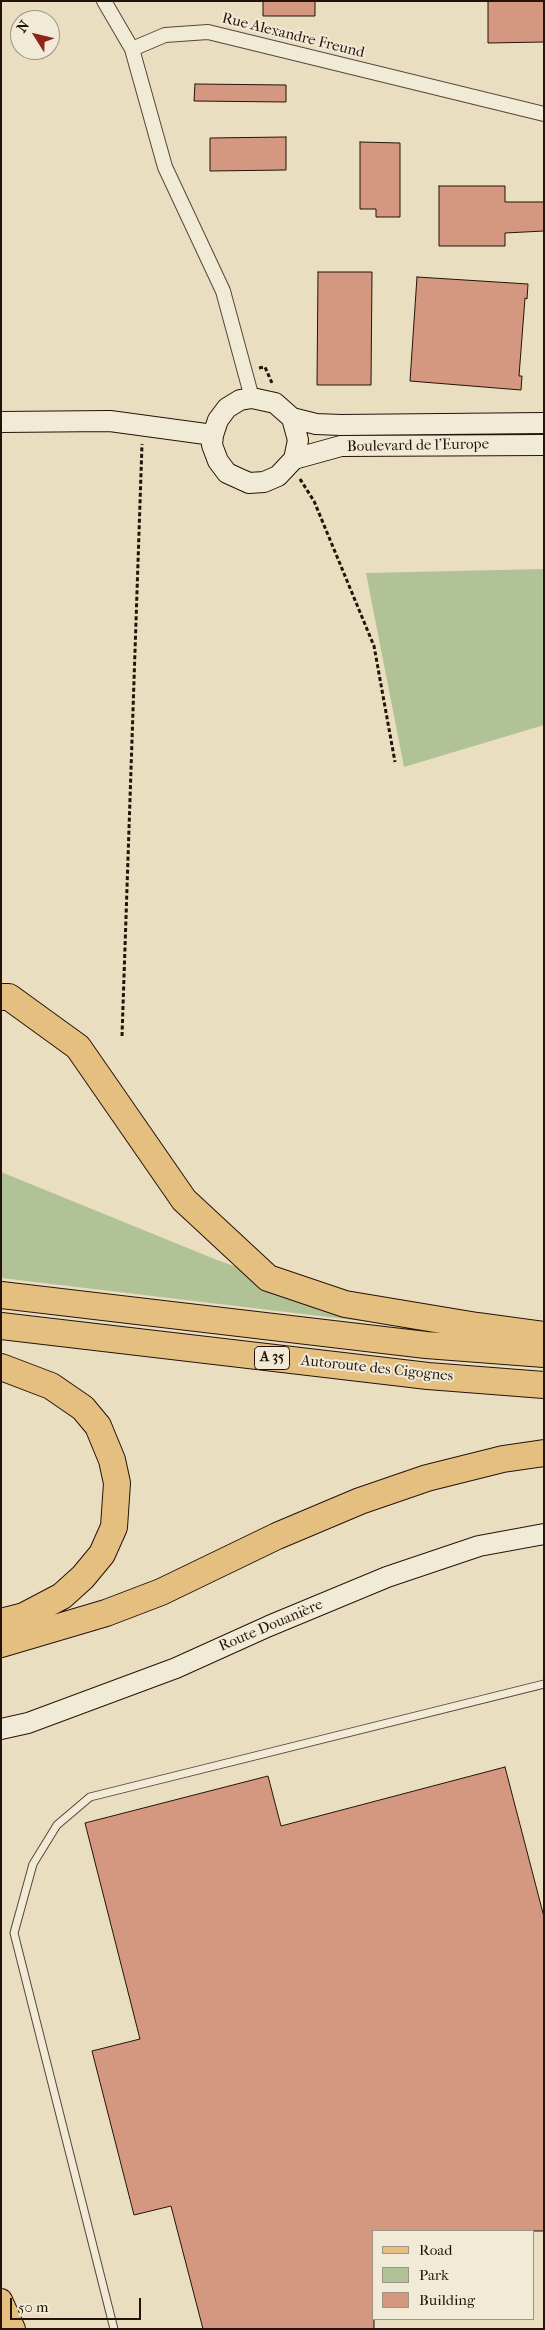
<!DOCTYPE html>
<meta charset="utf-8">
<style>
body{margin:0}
#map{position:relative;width:545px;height:2330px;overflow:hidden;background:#eadec1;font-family:"IM FELL French Canon",serif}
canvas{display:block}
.frame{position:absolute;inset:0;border:2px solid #251309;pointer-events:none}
.legend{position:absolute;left:372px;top:2230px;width:162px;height:90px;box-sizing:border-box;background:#f1ead7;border:1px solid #9f9485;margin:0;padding:6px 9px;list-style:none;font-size:15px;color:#251309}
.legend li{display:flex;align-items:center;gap:10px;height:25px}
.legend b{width:25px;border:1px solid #9f9485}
.north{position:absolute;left:10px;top:10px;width:50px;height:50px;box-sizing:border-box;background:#f1ead7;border:1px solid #9f9485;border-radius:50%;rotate:306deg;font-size:14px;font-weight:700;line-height:20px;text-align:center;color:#251309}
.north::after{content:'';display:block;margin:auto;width:18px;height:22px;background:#8f2418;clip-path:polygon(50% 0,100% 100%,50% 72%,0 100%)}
.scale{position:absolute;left:10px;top:2298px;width:131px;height:22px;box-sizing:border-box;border:2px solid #251309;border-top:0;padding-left:6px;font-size:15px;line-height:18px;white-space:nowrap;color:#251309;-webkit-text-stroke:4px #f1ead7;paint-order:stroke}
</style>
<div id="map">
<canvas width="545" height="2330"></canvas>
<div class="frame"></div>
<ul class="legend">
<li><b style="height:6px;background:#e5bf80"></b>Road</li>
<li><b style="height:14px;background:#b2c297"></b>Park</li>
<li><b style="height:14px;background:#d3987f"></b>Building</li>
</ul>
<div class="north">N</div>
<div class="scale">50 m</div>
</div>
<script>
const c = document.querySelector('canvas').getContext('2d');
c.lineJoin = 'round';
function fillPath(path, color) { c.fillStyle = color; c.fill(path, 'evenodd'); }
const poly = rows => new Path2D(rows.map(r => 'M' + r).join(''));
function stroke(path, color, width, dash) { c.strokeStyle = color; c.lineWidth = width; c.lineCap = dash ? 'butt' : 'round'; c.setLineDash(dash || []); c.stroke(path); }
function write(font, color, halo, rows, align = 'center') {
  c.font = font + ' "IM FELL French Canon",serif'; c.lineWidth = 4; c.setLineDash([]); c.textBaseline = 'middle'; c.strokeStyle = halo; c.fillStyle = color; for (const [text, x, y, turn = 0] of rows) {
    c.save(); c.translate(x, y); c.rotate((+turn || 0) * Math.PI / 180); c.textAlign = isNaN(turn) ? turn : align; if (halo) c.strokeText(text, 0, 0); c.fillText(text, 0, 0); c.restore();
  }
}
fillPath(poly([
 [544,569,544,725,404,767,366,573],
 [1,1172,217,1260,333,1301,429,1329,1,1278]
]), '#b2c297');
const building = poly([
 [263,1,315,1,315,16,263,16,263,1],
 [488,1,544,1,544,42,488,43,488,1],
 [195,84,286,85,286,102,194,101,195,84],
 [286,137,286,170,210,171,210,138,286,137],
 [360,142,400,143,400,217,376,217,376,209,360,209,360,142],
 [439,186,505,186,505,202,544,202,544,231,505,233,505,246,439,246,439,186],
 [318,272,372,272,371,385,317,385,318,272],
 [417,277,528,284,527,299,525,298,519,376,522,376,521,390,410,381,417,277],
 [505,1767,544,1917,544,2231,374,2231,374,2329,203,2329,171,2206,134,2215,92,2051,140,2039,85,1823,268,1776,281,1826,505,1767]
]);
fillPath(building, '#d3987f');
stroke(building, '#251309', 1);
const lane = poly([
 [114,2329,14,1933,33,1864,57,1825,90,1797,544,1684]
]);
const street = poly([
 [104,1,132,49,165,167,223,291,252,398],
 [132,49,165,35,208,32,544,114]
]);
const secondary = poly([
 [292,418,316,424,341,425,544,423],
 [1,422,110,421,213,435],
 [294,459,298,440,292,418,275,403,252,398,240,400,227,408,218,420,213,435,212,445,218,461,227,473,249,483,264,482,278,476,294,459,341,446,544,445],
 [1,1729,28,1723,176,1668,269,1626,387,1577,479,1546,544,1534]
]);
const primary = poly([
 [1,2300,14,2329]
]);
const highway = poly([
 [1,997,9,997,78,1047,184,1200,268,1278,345,1304,477,1326,544,1335],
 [1,1295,426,1345,544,1354],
 [1,1326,428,1376,544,1385],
 [1,1367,51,1386,83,1408,98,1426,112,1460,117,1483,114,1527,102,1554,83,1577,62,1596,24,1616,1,1622],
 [1,1644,106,1613,161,1592,277,1536,360,1501,427,1478,503,1459,544,1453]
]);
stroke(lane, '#564637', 9);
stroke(street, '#564637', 16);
stroke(secondary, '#251309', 22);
stroke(primary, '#251309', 24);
stroke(highway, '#251309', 28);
stroke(poly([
 [259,368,265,367,272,383],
 [300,479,314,501,374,646,395,762],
 [122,1036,142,444]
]), '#251309', 3, [4, 2.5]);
stroke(lane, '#f1ead7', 7);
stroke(street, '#f1ead7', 14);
stroke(secondary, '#f1ead7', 20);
stroke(primary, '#e5bf80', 22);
stroke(highway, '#e5bf80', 26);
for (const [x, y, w] of [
 [272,1358,35]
]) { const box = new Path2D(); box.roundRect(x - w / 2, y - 11.5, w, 23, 4); c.fillStyle = '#f1ead7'; c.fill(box); stroke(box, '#251309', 1); }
write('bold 14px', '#251309', null, [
 ["A 35",272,1358]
]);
write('15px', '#251309', '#f1ead7', [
 ["Rue Alexandre Freund",293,36,14],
 ["Boulevard de l'Europe",418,446,-1],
 ["Autoroute des Cigognes",377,1369,6],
 ["Route Douanière",271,1626,-23]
]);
</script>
